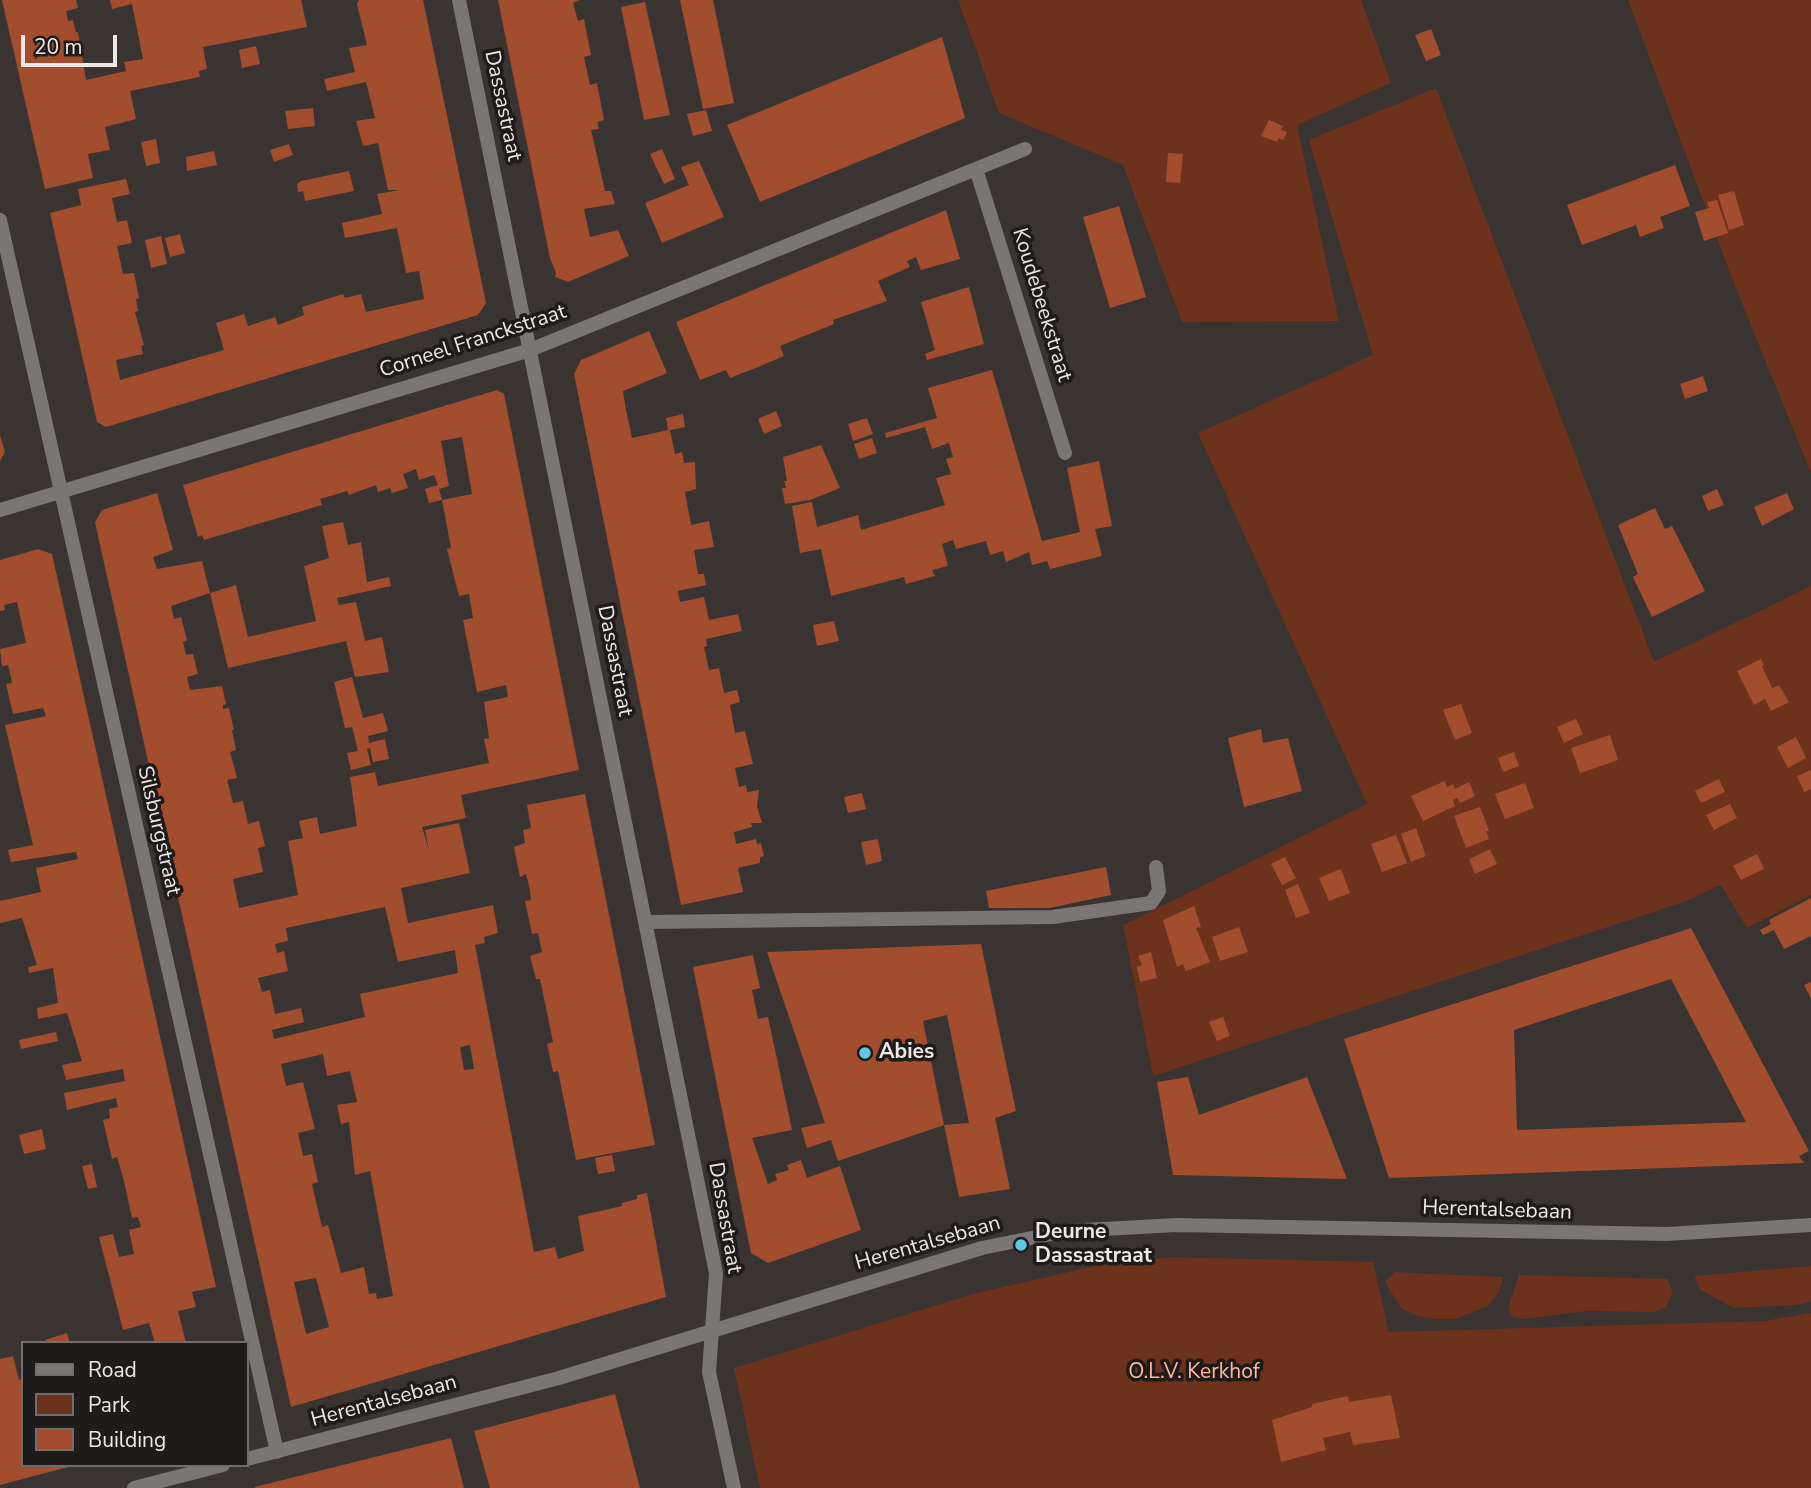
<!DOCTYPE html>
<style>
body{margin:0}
#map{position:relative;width:1811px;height:1488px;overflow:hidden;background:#393331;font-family:"Nunito Sans",sans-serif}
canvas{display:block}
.legend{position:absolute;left:21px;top:1341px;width:228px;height:126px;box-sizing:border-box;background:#1e1b1a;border:2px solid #706d6c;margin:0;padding:9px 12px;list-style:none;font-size:21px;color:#ece8e6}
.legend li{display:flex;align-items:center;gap:14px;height:35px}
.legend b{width:35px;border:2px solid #706d6c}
.scale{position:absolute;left:21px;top:35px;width:96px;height:32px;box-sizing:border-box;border:4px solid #ece8e6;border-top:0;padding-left:9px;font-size:21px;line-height:24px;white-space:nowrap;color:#ece8e6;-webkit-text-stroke:5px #1e1b1a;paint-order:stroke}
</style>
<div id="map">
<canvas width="1811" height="1488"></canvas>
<ul class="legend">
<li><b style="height:9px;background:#797675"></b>Road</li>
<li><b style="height:19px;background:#6d321c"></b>Park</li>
<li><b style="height:19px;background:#a24e2e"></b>Building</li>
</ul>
<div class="scale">20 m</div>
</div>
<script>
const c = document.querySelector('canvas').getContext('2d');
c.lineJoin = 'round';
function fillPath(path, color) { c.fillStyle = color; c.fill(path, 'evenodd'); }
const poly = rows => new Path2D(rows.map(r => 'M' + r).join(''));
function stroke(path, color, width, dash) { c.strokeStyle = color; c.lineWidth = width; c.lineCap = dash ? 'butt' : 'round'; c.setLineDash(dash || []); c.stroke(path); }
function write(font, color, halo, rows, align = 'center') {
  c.font = font + ' "Nunito Sans",sans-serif'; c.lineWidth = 7; c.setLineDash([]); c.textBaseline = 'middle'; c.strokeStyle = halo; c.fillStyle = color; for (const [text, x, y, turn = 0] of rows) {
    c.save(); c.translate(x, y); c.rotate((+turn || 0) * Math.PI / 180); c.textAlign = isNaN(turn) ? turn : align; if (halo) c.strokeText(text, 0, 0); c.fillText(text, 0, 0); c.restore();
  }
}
fillPath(poly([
 [958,0,1361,0,1391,83,1297,125,1339,321,1182,322,1123,165,999,113],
 [1628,0,1811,0,1811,473,1735,286],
 [1436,88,1654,662,1811,586,1811,895,1747,928,1721,885,1681,903,1153,1076,1123,925,1367,804,1198,433,1373,355,1309,140],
 [1173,1257,1373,1262,1389,1332,1764,1321,1811,1313,1811,1488,760,1488,734,1368,973,1294,1095,1266],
 [1811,1266,1811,1302,1795,1305,1734,1308,1701,1290,1694,1276],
 [1395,1272,1503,1277,1499,1292,1488,1306,1455,1319,1436,1319,1417,1316,1401,1308,1385,1282],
 [1519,1275,1667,1279,1673,1291,1666,1307,1654,1312,1586,1311,1524,1319,1512,1317,1508,1309]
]), '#6d321c');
fillPath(poly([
 [2,0,76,0,78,8,66,11,68,21,73,20,76,32,78,32,86,80,126,71,124,62,143,59,132,4,112,9,110,0,301,0,307,27,203,47,207,69,199,71,200,77,130,91,136,119,105,127,110,150,88,154,93,178,45,189],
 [359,0,423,0,486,303,478,315,106,427,97,422,50,213,81,205,78,189,126,179,130,194,112,198,117,222,127,220,132,243,117,246,123,274,134,273,139,298,136,299,138,311,135,312,144,345,141,346,143,354,116,360,120,380,224,350,216,323,244,314,248,326,275,317,278,325,304,315,302,307,343,294,345,298,361,294,366,312,424,299,419,271,406,273,397,228,345,238,342,223,382,214,377,194,400,190,388,190,378,143,363,146,356,121,375,118,366,82,327,91,324,79,355,72,349,48,367,45,357,4],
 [498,0,580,0,573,3,578,21,584,19,591,55,584,57,590,85,597,83,604,120,597,122,599,129,591,130,605,191,611,191,615,204,584,209,590,237,618,230,629,256,568,282,555,277,556,273,550,258],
 [680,0,713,0,734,103,703,109],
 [645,2,670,115,644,120,621,7],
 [1431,29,1441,55,1426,61,1415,35],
 [942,37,965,118,760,202,727,125],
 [256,46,260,64,242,68,239,50],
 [313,108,315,126,288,129,285,111],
 [706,110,712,131,693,136,687,114],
 [1269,120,1283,126,1281,130,1287,132,1283,140,1279,138,1277,142,1261,136],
 [156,139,160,163,146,166,141,142],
 [289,144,293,155,274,162,270,150],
 [662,149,675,179,664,184,650,154],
 [214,151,217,165,187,171,186,157],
 [1168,153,1183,154,1180,183,1166,182],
 [699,161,724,217,662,243,645,203,689,185,681,167],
 [1675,165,1690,206,1660,217,1664,228,1640,237,1636,225,1582,245,1567,205],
 [349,171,354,191,305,201,303,191,298,192,297,184,301,181],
 [1734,191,1744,225,1729,230,1718,195],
 [1717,200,1728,233,1704,241,1695,212,1709,208,1707,202],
 [1119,206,1146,297,1110,308,1083,217],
 [946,210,960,259,921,270,916,257,907,261,910,267,878,281,887,301,833,320,834,324,780,346,784,356,758,367,730,378,726,370,700,380,676,322],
 [180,234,185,253,170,257,165,238],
 [161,236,167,264,151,268,145,240],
 [969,287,984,344,927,360,925,354,935,350,921,302],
 [649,331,667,373,623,391,626,410,632,438,668,430,666,418,683,414,685,427,670,430,675,454,682,452,684,463,695,462,696,489,685,492,691,525,709,521,714,547,694,550,698,574,704,574,706,585,678,591,680,602,704,597,709,620,738,614,742,631,706,639,707,646,704,647,709,670,719,668,724,693,737,690,740,702,730,705,735,733,745,731,753,764,735,768,739,787,746,785,747,792,759,790,757,806,762,823,751,823,752,827,734,832,736,844,756,839,757,844,761,843,764,856,760,857,760,863,738,868,743,892,681,905,574,374,581,360],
 [992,370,1042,541,1080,532,1067,468,1099,461,1112,526,1095,529,1102,556,1050,569,1047,561,1032,565,1029,552,1006,562,1003,551,990,555,986,541,956,549,953,540,942,544,948,566,932,570,935,576,906,584,904,577,831,596,821,549,800,553,792,506,812,502,817,527,858,515,861,530,945,505,936,478,951,474,946,459,953,457,949,443,932,449,925,427,886,438,885,433,937,418,928,388],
 [1703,376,1708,391,1685,399,1680,384],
 [497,390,504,394,579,770,461,795,466,818,422,827,429,850,425,830,459,823,470,873,401,888,408,923,493,905,498,933,484,937,485,943,475,945,534,1252,555,1247,558,1259,584,1251,578,1216,622,1206,622,1203,637,1199,637,1195,647,1193,666,1297,291,1407,95,522,102,510,157,493,173,550,153,557,157,569,202,561,210,593,171,606,174,619,181,617,187,640,183,642,186,655,193,654,198,674,187,677,190,690,222,686,226,704,223,705,223,709,229,708,234,730,232,730,236,750,230,752,237,778,227,780,233,803,243,801,248,824,259,821,265,846,258,848,263,872,233,879,239,908,298,895,288,841,303,838,299,821,317,817,320,834,357,826,350,777,375,772,378,786,489,763,484,739,489,738,484,702,508,697,506,685,477,692,463,620,473,618,469,594,459,596,447,549,451,548,442,500,429,503,425,489,438,485,434,475,419,480,416,469,403,474,408,488,392,493,390,488,378,492,376,485,349,495,347,491,320,499,322,505,204,540,202,535,198,537,183,485],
 [462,437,472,494,442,500,439,489,449,486,441,441],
 [385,907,398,962,455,950,458,973,360,994,365,1017,274,1039,272,1030,304,1022,301,1008,275,1014,270,990,262,992,258,978,288,971,284,951,277,953,275,944,288,941,286,928],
 [470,1045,474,1069,464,1070,460,1047],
 [323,1054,327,1076,350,1071,357,1102,337,1105,341,1124,349,1122,355,1175,370,1171,393,1296,377,1299,376,1293,369,1294,364,1267,341,1273,328,1225,322,1227,312,1184,318,1182,312,1154,303,1156,298,1133,315,1129,309,1106,303,1082,286,1086,281,1064],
 [316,1278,329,1327,306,1334,294,1282],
 [776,411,782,426,764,434,758,419],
 [867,418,873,434,853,441,848,424],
 [0,435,5,452,0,461],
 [872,438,877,453,859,459,854,444],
 [821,445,840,488,810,500,785,504,782,488,786,488,784,481,787,481,783,457],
 [1717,489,1724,505,1708,511,1702,496],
 [1787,493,1794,509,1762,526,1754,507],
 [1655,508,1665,529,1672,526,1705,591,1652,617,1633,577,1638,574,1618,525],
 [343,522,348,545,361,542,367,582,389,577,391,586,337,598,339,605,356,602,365,641,382,637,389,672,355,677,346,641,228,668,210,593,236,585,248,637,316,621,304,566,329,558,322,526],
 [38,549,52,554,216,1287,192,1292,196,1307,178,1311,186,1343,155,1343,149,1323,123,1330,99,1237,113,1234,119,1257,134,1254,129,1230,141,1227,138,1217,132,1218,124,1181,117,1157,112,1159,103,1120,110,1118,109,1109,118,1107,116,1098,67,1110,64,1093,125,1081,123,1069,66,1080,62,1065,82,1061,67,1013,38,1019,37,1008,58,1003,53,968,29,973,28,967,37,965,22,918,0,923,0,901,41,892,36,868,78,859,76,852,11,862,8,850,33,845,5,725,46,716,43,708,13,714,6,684,12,683,10,673,8,665,2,666,0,649,26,643,17,602,4,605,5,610,0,611,0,560],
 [834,621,839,641,817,646,813,625],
 [1761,659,1764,665,1762,666,1772,688,1779,685,1789,702,1771,711,1765,699,1754,705,1737,671],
 [352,677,363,718,383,713,388,731,368,736,369,743,385,739,389,759,373,762,370,748,367,749,371,765,351,770,347,753,358,751,352,727,345,728,334,682],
 [1461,704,1472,733,1455,740,1443,710],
 [1576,719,1583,734,1564,743,1557,727],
 [1261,729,1263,743,1288,738,1302,791,1244,807,1228,738],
 [1610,735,1618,760,1580,773,1571,748],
 [1796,737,1806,758,1788,768,1777,747],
 [1514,752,1519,766,1503,772,1498,758],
 [1811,770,1811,789,1804,792,1797,776],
 [1719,779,1725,792,1701,803,1695,791],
 [1445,781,1447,787,1453,784,1455,789,1469,782,1475,796,1460,803,1457,798,1453,800,1455,806,1423,821,1411,796],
 [1525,783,1534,808,1505,819,1495,794],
 [862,793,866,809,848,813,844,797],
 [585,794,655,1145,576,1160,558,1071,553,1072,547,1044,553,1042,540,979,536,979,530,956,542,952,538,933,532,934,525,901,531,900,530,890,526,874,520,877,514,847,525,843,523,830,531,828,527,805],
 [1730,804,1737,818,1714,830,1706,815],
 [1480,807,1489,831,1486,831,1489,839,1466,848,1454,816],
 [1416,828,1426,856,1411,862,1401,834],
 [1396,835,1407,863,1382,872,1371,844],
 [878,839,882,861,866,865,861,842],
 [1490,849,1497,864,1475,874,1469,859],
 [1757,854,1764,869,1741,880,1733,866],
 [1285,857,1296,878,1282,885,1271,864],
 [1106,867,1111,895,1049,908,989,908,986,891],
 [1341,869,1350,893,1329,901,1319,878],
 [1298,884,1310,913,1296,918,1285,890],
 [1811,898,1811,936,1784,949,1774,930,1763,935,1760,930,1771,924,1769,920],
 [1194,906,1201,927,1196,928,1210,962,1186,971,1183,964,1177,967,1163,920],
 [1239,927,1248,952,1220,961,1212,937],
 [1691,928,1809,1151,1799,1156,1804,1163,1389,1178,1344,1039],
 [1671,979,1746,1122,1517,1130,1514,1030],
 [981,944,1016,1111,995,1118,1010,1189,959,1197,944,1125,969,1123,947,1015,923,1021,944,1125,838,1161,831,1140,807,1148,801,1128,825,1123,767,952],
 [1151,952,1157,978,1140,982,1137,967,1142,965,1138,956],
 [753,955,760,988,752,990,758,1019,768,1017,792,1130,752,1138,768,1184,777,1180,775,1174,789,1170,787,1165,801,1160,807,1178,840,1166,861,1230,768,1263,751,1253,693,967],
 [1811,982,1811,998,1804,985],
 [1223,1017,1230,1036,1217,1041,1209,1022],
 [56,1032,58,1041,21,1049,19,1040],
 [1188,1077,1199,1115,1307,1077,1347,1179,1173,1175,1157,1082],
 [42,1129,46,1149,24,1154,19,1135],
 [612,1155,615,1171,598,1174,595,1158],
 [92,1164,97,1187,88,1189,82,1166],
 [67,1333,70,1343,46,1343,45,1340],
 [13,1356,19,1380,23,1379,23,1465,72,1466,0,1485,0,1359],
 [615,1394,640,1488,490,1488,474,1431],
 [1391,1395,1400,1438,1353,1445,1350,1432,1323,1438,1326,1450,1281,1462,1272,1420,1312,1407,1312,1404,1348,1396,1349,1402],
 [451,1438,464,1488,255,1488,255,1487]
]), '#a24e2e');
stroke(poly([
 [646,922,1053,917,1151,903,1159,891,1156,867]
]), '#797675', 14);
stroke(poly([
 [459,0,716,1273,709,1372,734,1488],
 [976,169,1065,453],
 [0,220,277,1452],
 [0,510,530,350,1025,149]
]), '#797675', 14);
stroke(poly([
 [247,1459,559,1378,982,1248,1066,1231,1177,1225,1667,1234,1811,1225],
 [134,1488,223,1465]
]), '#797675', 14);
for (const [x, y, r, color] of [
 [865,1053,7,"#5cc7e7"],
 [1021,1245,7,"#5cc7e7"]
]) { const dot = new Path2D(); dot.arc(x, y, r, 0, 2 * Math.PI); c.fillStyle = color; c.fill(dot); stroke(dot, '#1e1b1a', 2.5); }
write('21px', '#ece8e6', '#1e1b1a', [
 ["Dassastraat",502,106,78],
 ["Koudebeekstraat",1041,305,73],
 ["Corneel Franckstraat",473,342,-18],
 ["Dassastraat",614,661,79],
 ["Silsburgstraat",158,831,77],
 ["Herentalsebaan",1497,1211,2],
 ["Dassastraat",724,1218,80],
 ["Herentalsebaan",928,1244,-16],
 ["Herentalsebaan",384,1402,-15]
]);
write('bold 21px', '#ece8e6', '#1e1b1a', [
 ["Abies",879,1053],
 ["Deurne",1035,1233],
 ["Dassastraat",1035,1257]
], 'left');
write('21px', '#ffb89e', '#1e1b1a', [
 ["O.L.V. Kerkhof",1194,1373]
]);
</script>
